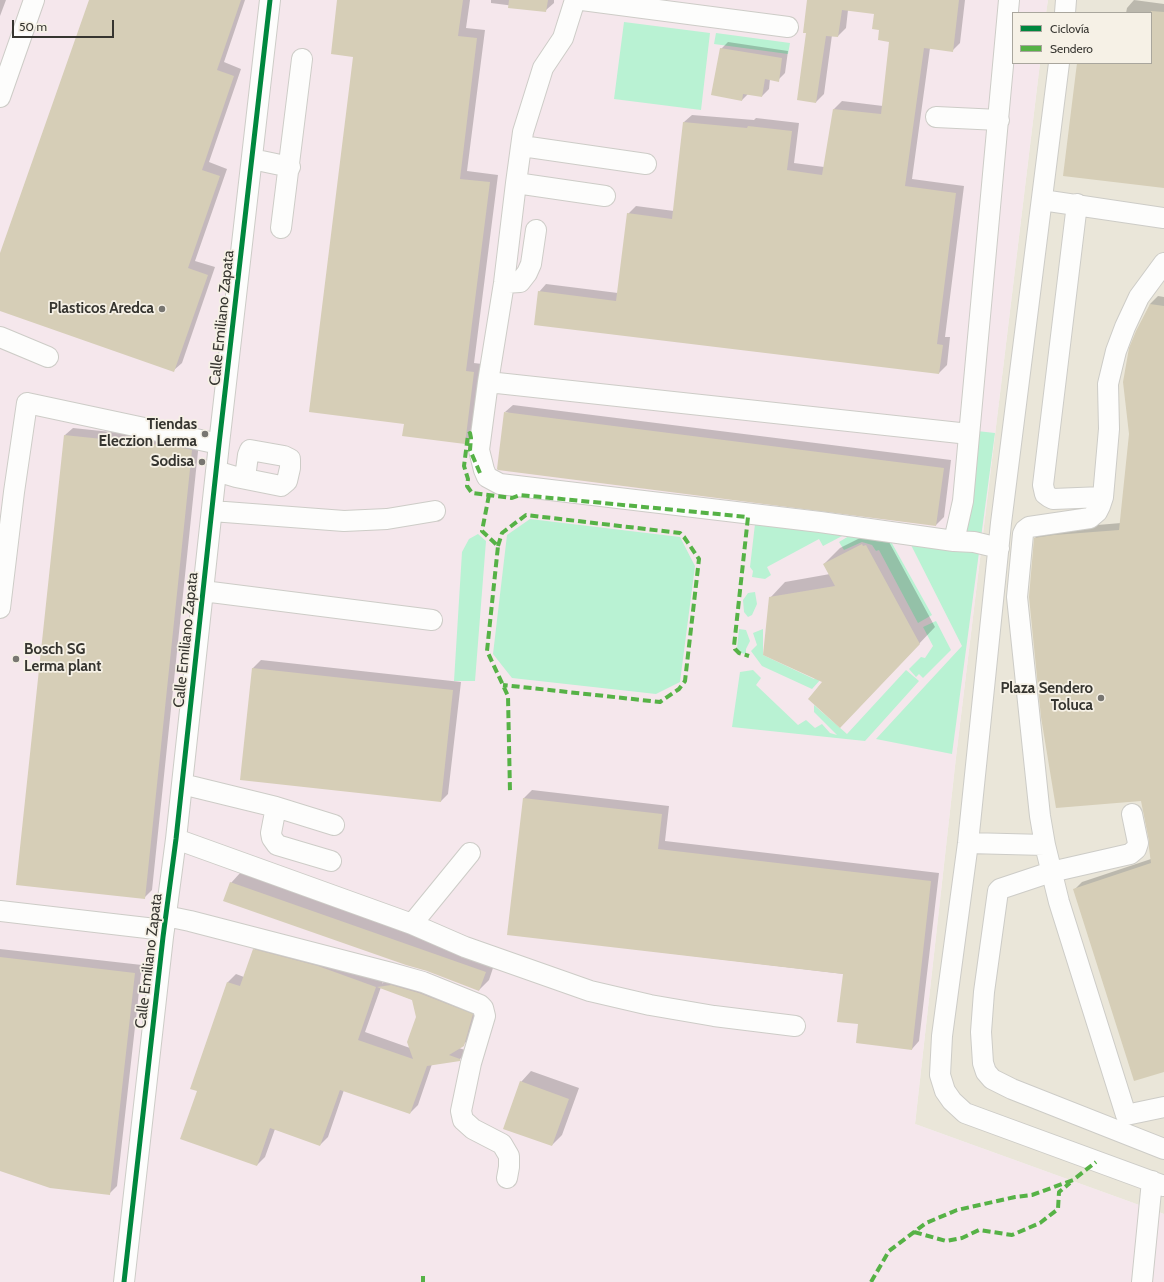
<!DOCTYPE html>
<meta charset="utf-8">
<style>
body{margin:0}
#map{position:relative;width:1164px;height:1282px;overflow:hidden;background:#f2f0ea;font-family:Cabin,sans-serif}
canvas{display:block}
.legend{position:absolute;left:1012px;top:12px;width:140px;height:52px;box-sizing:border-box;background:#f6f1e6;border:1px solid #a9a69d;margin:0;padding:5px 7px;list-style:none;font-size:12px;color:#363530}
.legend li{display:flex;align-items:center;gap:8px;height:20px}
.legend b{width:20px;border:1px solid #a9a69d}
.scale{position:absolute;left:12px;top:20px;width:102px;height:18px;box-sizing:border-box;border:2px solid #363530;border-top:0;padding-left:5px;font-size:12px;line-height:14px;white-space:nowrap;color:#363530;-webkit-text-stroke:3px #f6f1e6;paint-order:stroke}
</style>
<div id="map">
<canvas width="1164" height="1282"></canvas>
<ul class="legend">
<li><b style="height:5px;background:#00873e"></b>Ciclovía</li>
<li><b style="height:5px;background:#56b246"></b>Sendero</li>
</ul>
<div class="scale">50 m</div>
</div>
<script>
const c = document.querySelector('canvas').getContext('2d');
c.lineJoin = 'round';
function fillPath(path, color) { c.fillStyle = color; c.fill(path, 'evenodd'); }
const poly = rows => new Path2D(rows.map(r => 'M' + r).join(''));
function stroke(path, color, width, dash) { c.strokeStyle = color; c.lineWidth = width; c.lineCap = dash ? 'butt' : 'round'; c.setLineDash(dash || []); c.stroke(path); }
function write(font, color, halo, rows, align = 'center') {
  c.font = font + ' Cabin,sans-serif'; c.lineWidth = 3.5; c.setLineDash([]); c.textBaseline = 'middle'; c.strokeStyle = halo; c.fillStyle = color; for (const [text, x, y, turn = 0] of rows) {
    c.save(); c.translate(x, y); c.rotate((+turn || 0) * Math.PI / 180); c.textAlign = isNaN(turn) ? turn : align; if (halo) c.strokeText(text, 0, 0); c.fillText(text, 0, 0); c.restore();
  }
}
fillPath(poly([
 [1048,0,1164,0,1164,1214,915,1124,956,757,1040,63,1151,63,1151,13,1046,13]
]), '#eae6d9');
fillPath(poly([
 [0,0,1048,0,1046,13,1013,13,1013,63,1040,63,956,757,915,1124,1164,1214,1164,1282,0,1282]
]), '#f5e7ec');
fillPath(poly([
 [624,22,710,33,701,110,614,99],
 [716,33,790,43,788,54,714,44],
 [977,431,995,433,952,754,876,739,962,646,910,543,946,537],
 [530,519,680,537,695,566,680,682,656,694,512,678,493,654,507,535],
 [755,524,844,535,823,546,819,539,767,567,771,575,765,579,752,577,753,571,750,567],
 [478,534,486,541,475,681,454,681,462,552,469,539],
 [849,536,889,538,932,615,918,623,879,550,876,551,872,545,862,542,844,550,839,542],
 [755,592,757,604,752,615,748,617,744,612,743,600,748,593],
 [936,621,951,650,923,678,919,674,916,677,909,669,921,657,925,658,933,646,923,627],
 [739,629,746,630,750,641,746,649,746,654,740,653,737,649],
 [763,629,763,655,814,679,850,638,857,639,812,689,762,666,751,651,757,645,753,633],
 [753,670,761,678,756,685,798,725,806,720,815,728,822,724,830,733,837,735,814,712,814,705,847,734,906,670,919,681,865,741,732,727,740,672]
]), '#b9f2d3');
fillPath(poly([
 [0,0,6,0,0,16],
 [90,0,245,0,224,62,241,69,209,162,227,169,195,261,215,267,182,363,174,370,0,310,0,256],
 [338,0,470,0,466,28,485,30,467,171,498,175,474,363,482,364,473,435,465,443,405,423,355,56],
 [491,0,554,0,554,3,546,10,491,3],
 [808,0,965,0,960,43,952,51,930,48,912,179,964,186,945,337,950,337,947,365,939,373,539,292,546,284,618,293,628,214,636,206,674,211,684,122,692,115,754,120,756,118,799,123,794,163,824,167,834,109,842,101,883,106,890,41,880,29,875,13,848,10,846,28,838,36,832,35,824,94,816,102,808,32],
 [1134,0,1164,4,1164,187,1078,63,1151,63,1151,13,1126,13,1127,8],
 [728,42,788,51,785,73,778,80,770,79,769,89,762,96,748,94,742,100,721,49],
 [1158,296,1164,297,1164,1071,1074,890,1082,882,1151,859,1150,841,1142,800,1035,538,1043,530,1062,528,1121,523,1150,304],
 [513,405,951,460,944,517,936,525,505,412],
 [73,428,187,440,199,442,152,890,144,898,65,435],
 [878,529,882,529,935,627,840,727,824,682,770,598,785,582,830,574,824,564,840,548],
 [261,660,461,682,448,794,441,801,241,779,253,668],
 [532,790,669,806,665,841,939,873,919,1041,912,1049,859,1023,844,974,509,934,524,798],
 [240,873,495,962,489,980,479,990,428,970,231,883],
 [262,942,384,979,382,984,386,979,480,1006,472,1037,459,1048,468,1051,459,1060,432,1064,418,1105,410,1113,344,1090,328,1137,320,1145,275,1129,265,1157,257,1165,198,1091,228,982,236,974,244,977,254,950],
 [381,987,413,1000,417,1017,410,1048,365,1032],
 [0,949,142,965,117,1186,109,1194,0,1169],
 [531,1071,579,1088,562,1135,552,1145,521,1082]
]), '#0003');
fillPath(poly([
 [89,0,241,0,217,70,234,76,202,170,220,176,188,268,208,275,174,372,0,311,0,253],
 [337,0,463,0,458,36,477,38,460,179,490,182,466,371,474,372,465,444,402,436,404,424,309,412,353,57,331,54],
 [509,0,548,0,546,12,508,8],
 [807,0,959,0,953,52,924,48,905,186,956,193,937,344,943,345,939,374,534,325,538,291,616,301,627,213,672,219,683,122,747,128,748,126,792,131,787,170,822,175,833,109,881,114,889,42,878,40,879,30,872,29,874,14,842,10,838,37,826,36,816,103,797,100,806,33,803,33],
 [1151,11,1164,12,1164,188,1063,176,1077,63,1151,63],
 [720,48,782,58,779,82,765,79,762,97,743,94,742,101,711,95],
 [1150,304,1164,306,1164,1072,1134,1081,1073,889,1151,863,1149,848,1149,841,1141,801,1056,808,1041,717,1029,597,1034,538,1054,535,1119,530,1129,434,1123,382,1129,348,1136,331],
 [504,412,944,468,936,526,498,470,497,469],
 [64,435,179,447,192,450,145,899,16,885],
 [862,544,863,546,866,545,920,644,840,728,808,699,822,682,763,655,769,597,835,586,823,564],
 [252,668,453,690,441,802,240,780],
 [523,798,662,814,658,849,931,881,912,1050,856,1043,858,1024,837,1022,843,974,507,935],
 [230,882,486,972,479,991,427,971,406,965,223,901],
 [253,949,318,966,376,987,358,1040,413,1059,407,1042,416,1017,412,1000,377,987,391,985,419,993,473,1014,464,1046,449,1055,460,1059,460,1061,427,1066,410,1114,340,1090,320,1146,270,1128,257,1166,180,1139,197,1091,190,1089,227,982,240,986],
 [0,957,135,973,110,1195,50,1188,0,1171],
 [520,1081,569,1099,552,1146,503,1129]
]), '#d6ceb7');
const minor = poly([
 [575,0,563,38,543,68,523,132,516,183,504,283,488,382,479,450,484,470,487,477,500,484,820,522,954,541,963,501,1009,0],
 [582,0,788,27],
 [1065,13,1066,0],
 [1059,63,1001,523,968,843,942,1036,940,1075,945,1091,952,1101,965,1113,1164,1186],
 [0,97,34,0],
 [936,117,999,120],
 [522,146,646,164],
 [252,159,290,167],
 [516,183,605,196],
 [1042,200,1164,218],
 [1077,204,1043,485,1045,494,1049,497,1053,499,1103,497],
 [281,228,302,59],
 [1164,263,1139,297,1125,327,1116,351,1108,384,1109,429,1103,497,1100,506,1097,512,1090,518,1029,527,1025,530,1023,534,1017,597,1040,816,1045,845,1059,902,1126,1115,1164,1107],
 [504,283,520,282,527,273,531,264,536,230],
 [0,337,48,357],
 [488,382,969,434],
 [216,471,236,477,281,486,287,481,290,468,290,459,284,456,250,450,248,455,245,478],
 [212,511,344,521,387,519,435,511],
 [954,541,974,542,999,548],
 [203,591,432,620],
 [0,608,14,492,27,403,219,444],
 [182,784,276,807],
 [1132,814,1138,843,1136,849,1130,854,1051,872,1000,889,998,891,984,992,981,1032,983,1063,986,1072,992,1079,1012,1089,1164,1149],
 [176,839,412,924,465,947,590,991,650,1005,714,1016,795,1026],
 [968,843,1045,845],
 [331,861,277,845,272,838,271,833,276,807,334,825],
 [0,911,164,930],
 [166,916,190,921,391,973,423,982,480,1005,483,1008,485,1016,471,1063,461,1111,463,1120,473,1129,502,1144,509,1156,509,1167,507,1178],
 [412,924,470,853],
 [124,1282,163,937,176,839,219,444,270,0],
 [1142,1282,1152,1181]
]);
stroke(minor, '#cdccc7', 22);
stroke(minor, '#fdfdfc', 20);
stroke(poly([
 [480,473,470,450,471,438,470,433,468,435,464,466,468,479,467,486,472,493,512,498,520,495,748,517,734,646,735,649,739,653,749,656],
 [489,495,482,531,498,546,487,651,508,696,510,792],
 [498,546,502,533,526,515,680,533,684,537,699,559,685,681,679,689,660,702,503,685],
 [914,1232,946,1241,962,1238,979,1230,1012,1235,1040,1223,1058,1209,1059,1192,1070,1183],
 [423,1276,423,1282],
 [871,1282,889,1251,926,1223,957,1210,1015,1197,1032,1195,1073,1180,1096,1162]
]), '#56b246', 4, [8, 4]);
stroke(poly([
 [124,1282,163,937,176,839,219,444,270,0]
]), '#00873e', 5);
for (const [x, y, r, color] of [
 [162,309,4,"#787671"],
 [205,434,4,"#787671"],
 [202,462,4,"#787671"],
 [16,659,4,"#787671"],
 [1101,698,4,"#787671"]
]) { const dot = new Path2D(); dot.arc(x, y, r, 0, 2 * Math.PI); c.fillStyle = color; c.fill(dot); stroke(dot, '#f6f1e6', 1.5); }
write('bold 15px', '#363530', '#f6f1e6', [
 ["Plasticos Aredca",154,309],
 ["Tiendas",197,425],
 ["Eleczion Lerma",197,442],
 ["Sodisa",194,462],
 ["Bosch SG",24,650,"left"],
 ["Lerma plant",24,667,"left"],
 ["Plaza Sendero",1093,689],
 ["Toluca",1093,706]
], 'right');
write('15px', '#363530', '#f6f1e6', [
 ["Calle Emiliano Zapata",222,318,-84],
 ["Calle Emiliano Zapata",186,640,-84],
 ["Calle Emiliano Zapata",149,961,-83]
]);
</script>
